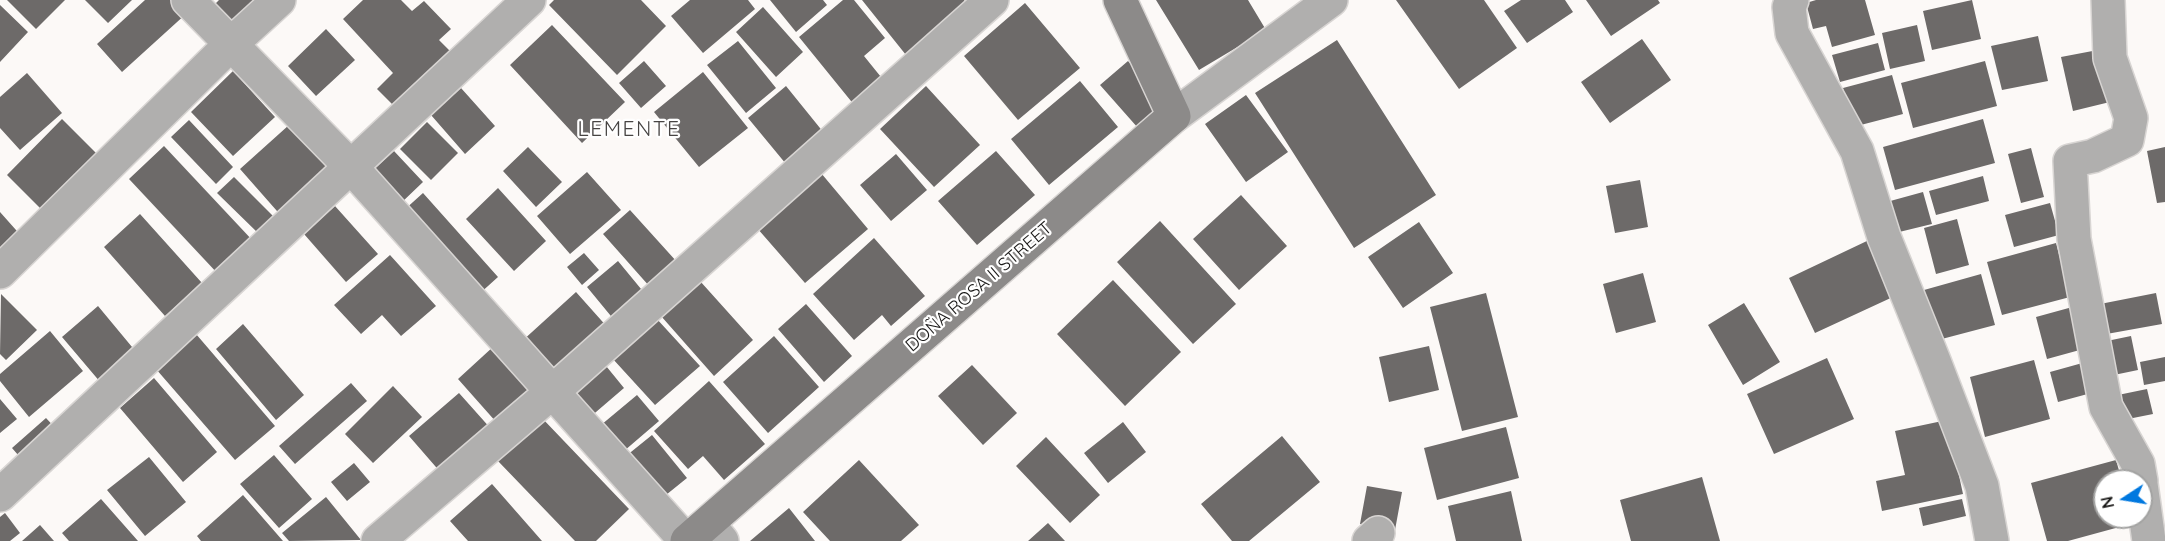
<!DOCTYPE html>
<meta charset="utf-8">
<style>
body{margin:0}
#map{position:relative;width:2165px;height:541px;overflow:hidden;background:#fcf9f7;font-family:Quicksand,sans-serif}
canvas{display:block}
.north{position:absolute;left:2093px;top:469px;width:60px;height:60px;box-sizing:border-box;background:#fff;border:2px solid #a3a3a2;border-radius:50%;rotate:258deg;font-size:16px;font-weight:700;line-height:24px;text-align:center;color:#191817}
.north::after{content:'';display:block;margin:auto;width:21px;height:27px;background:#0078df;clip-path:polygon(50% 0,100% 100%,50% 72%,0 100%)}
</style>
<div id="map">
<canvas width="2165" height="541"></canvas>
<div class="north">N</div>
</div>
<script>
const c = document.querySelector('canvas').getContext('2d');
c.lineJoin = 'round';
function fillPath(path, color) { c.fillStyle = color; c.fill(path, 'evenodd'); }
const poly = rows => new Path2D(rows.map(r => 'M' + r).join(''));
function stroke(path, color, width, dash) { c.strokeStyle = color; c.lineWidth = width; c.lineCap = dash ? 'butt' : 'round'; c.setLineDash(dash || []); c.stroke(path); }
function write(font, color, halo, rows, align = 'center') {
  c.font = font + ' Quicksand,sans-serif'; c.lineWidth = 4.5; c.setLineDash([]); c.textBaseline = 'middle'; c.strokeStyle = halo; c.fillStyle = color; for (const [text, x, y, turn = 0] of rows) {
    c.save(); c.translate(x, y); c.rotate((+turn || 0) * Math.PI / 180); c.textAlign = isNaN(turn) ? turn : align; if (halo) c.strokeText(text, 0, 0); c.fillText(text, 0, 0); c.restore();
  }
}
fillPath(poly([
 [7,0,65,0,36,29],
 [85,0,132,0,108,23],
 [145,0,176,0,187,13,122,72,97,44],
 [219,0,264,0,229,34,208,11],
 [363,0,401,0,412,11,424,1,451,29,439,40,453,54,396,108,377,89,393,73,343,19],
 [554,0,641,0,666,26,617,75,549,5],
 [690,0,748,0,755,9,703,53,671,16],
 [770,0,823,0,827,5,796,32],
 [843,0,854,0,885,38,864,56,885,82,855,106,799,37],
 [862,0,964,0,967,4,906,55],
 [1156,0,1248,0,1266,30,1199,70],
 [1396,0,1484,0,1517,48,1459,89],
 [1521,0,1565,0,1573,12,1527,43,1504,11],
 [1586,0,1658,0,1660,3,1611,36],
 [1816,0,1865,0,1875,35,1832,47,1826,26,1813,29,1806,3],
 [1972,0,1981,39,1932,50,1923,11],
 [1025,3,1080,68,1018,120,964,56],
 [0,5,28,32,0,62],
 [763,7,803,52,776,77,736,32],
 [552,25,625,102,582,143,510,65],
 [1917,25,1925,61,1890,69,1882,33],
 [326,29,355,60,316,96,288,66],
 [2038,36,2048,81,2002,90,1991,46],
 [1642,39,1671,80,1610,123,1581,82],
 [1337,40,1436,195,1354,248,1255,93],
 [738,41,776,88,746,113,707,65],
 [1878,43,1885,70,1840,82,1832,55],
 [2103,49,2114,101,2073,111,2061,57],
 [644,61,666,86,641,108,619,83],
 [1128,61,1166,104,1138,128,1100,85],
 [1985,61,1997,106,1913,128,1901,83],
 [233,71,275,117,233,156,191,112],
 [703,72,748,128,699,167,654,112],
 [27,73,62,113,20,150,0,128,0,97],
 [1892,75,1903,114,1853,127,1843,88],
 [1080,81,1118,127,1049,185,1011,139],
 [786,86,824,133,786,164,748,118],
 [926,86,980,145,934,187,880,129],
 [461,88,495,126,465,154,431,115],
 [1246,95,1288,152,1246,182,1205,124],
 [62,119,99,156,44,212,7,175],
 [1983,119,1995,163,1895,190,1883,147],
 [189,120,233,167,216,184,171,137],
 [427,122,458,153,431,180,400,149],
 [289,125,333,174,284,219,240,169],
 [164,146,254,242,219,275,129,179],
 [528,147,562,182,536,207,503,171],
 [2165,147,2165,202,2157,203,2147,151],
 [2031,148,2044,197,2021,203,2008,154],
 [394,151,423,182,400,204,371,172],
 [996,151,1035,195,977,245,938,201],
 [896,154,927,190,891,221,860,185],
 [587,172,621,210,570,254,537,216],
 [821,173,868,229,805,283,757,228],
 [1983,176,1989,201,1936,215,1929,191],
 [234,177,275,218,259,234,217,193],
 [1640,180,1648,227,1615,233,1606,186],
 [498,188,546,241,514,271,466,219],
 [1923,192,1932,224,1891,234,1883,203],
 [423,193,498,277,478,295,403,211],
 [1241,195,1287,246,1239,290,1193,239],
 [2050,203,2059,235,2014,247,2005,215],
 [335,206,378,254,346,282,304,234],
 [630,210,677,262,650,287,603,234],
 [0,212,24,239,0,261],
 [140,214,202,283,165,316,104,247],
 [1957,219,1969,265,1936,274,1924,228],
 [1160,221,1236,304,1193,344,1117,262],
 [1419,222,1453,273,1403,308,1368,257],
 [874,238,925,296,891,326,882,315,854,340,813,294],
 [1869,240,1895,296,1815,333,1789,278],
 [2056,243,2070,297,2002,315,1987,262],
 [584,253,599,270,582,285,567,267],
 [390,255,436,306,401,336,382,315,361,334,334,305],
 [618,261,646,295,615,321,587,287],
 [1643,273,1656,322,1616,333,1603,284],
 [1981,274,1995,325,1938,340,1924,290],
 [1113,280,1181,352,1125,406,1057,334],
 [700,281,753,340,714,376,661,316],
 [576,292,609,329,554,379,521,342],
 [1486,293,1518,417,1462,431,1430,307],
 [2156,293,2162,324,2101,335,2095,305],
 [1,294,37,330,6,360,0,354],
 [1744,303,1780,362,1743,385,1708,325],
 [806,304,852,356,824,382,778,329],
 [98,306,137,353,101,383,62,337],
 [2076,306,2087,348,2047,359,2036,317],
 [656,318,700,366,655,405,612,358],
 [243,324,304,395,276,420,216,349],
 [50,331,83,371,29,417,0,381,0,374],
 [196,334,275,426,235,460,156,369],
 [774,336,819,387,768,433,723,382],
 [2131,336,2138,370,2109,376,2102,342],
 [494,346,534,390,497,423,458,379],
 [1429,346,1439,390,1389,402,1379,357],
 [2165,357,2165,381,2144,385,2140,362],
 [1827,358,1854,419,1774,454,1747,394],
 [2034,360,2050,419,1985,437,1970,377],
 [602,361,624,388,589,418,567,391],
 [2086,362,2095,392,2058,402,2050,372],
 [972,365,1017,413,983,445,938,396],
 [154,378,217,452,183,482,120,408],
 [709,381,765,444,724,480,703,456,688,469,654,431],
 [351,383,367,401,295,464,279,446],
 [393,386,422,417,373,463,345,434],
 [2147,389,2153,414,2123,420,2118,395],
 [459,393,492,430,442,474,409,436],
 [637,395,659,421,617,457,595,430],
 [0,399,17,419,0,433],
 [541,417,629,509,596,541,575,541,497,460],
 [46,418,60,433,25,463,12,448],
 [1947,420,1963,494,1882,511,1876,481,1905,475,1895,431],
 [1123,422,1146,452,1108,483,1084,453],
 [1506,427,1519,478,1437,500,1424,448],
 [652,435,687,478,661,499,626,456],
 [1282,436,1320,482,1249,541,1232,541,1201,504],
 [1046,437,1100,495,1070,523,1016,466],
 [274,455,312,499,279,528,240,484],
 [149,457,186,502,145,536,107,490],
 [859,460,919,525,901,541,830,541,803,512],
 [2116,460,2122,481,2105,481,2105,517,2132,517,2134,523,2068,541,2047,541,2031,483],
 [354,463,370,482,347,501,331,482],
 [1702,477,1720,541,1631,541,1620,500],
 [492,484,542,541,468,541,450,521],
 [1367,486,1402,492,1395,530,1360,524],
 [1511,491,1522,541,1456,541,1448,506],
 [243,495,283,541,201,541,197,536],
 [326,497,361,540,289,541,282,533],
 [101,499,138,541,69,541,62,533],
 [1962,499,1966,516,1923,526,1919,508],
 [789,508,815,541,750,541],
 [5,513,20,533,10,541,0,541,0,517],
 [1048,523,1065,541,1028,541],
 [40,525,54,541,22,541]
]), '#6d6a69');
const minor = poly([
 [188,0,352,168,686,541],
 [1792,0,1789,7,1792,33,1857,151,1884,237,1934,361,1982,486,1992,541],
 [2108,0,2110,58,2131,118,2127,140,2093,156,2070,161,2074,239,2106,407,2138,464,2141,481],
 [1174,116,1331,0],
 [0,272,230,45,279,0],
 [2141,484,2149,541],
 [0,495,529,0],
 [708,524,722,541],
 [378,541,551,393,992,0],
 [1369,541,1378,533]
]);
const secondary = poly([
 [687,541,1174,116,1120,0]
]);
stroke(minor, '#d8d5d3', 36);
stroke(secondary, '#d8d5d3', 36);
stroke(minor, '#b0afae', 33);
stroke(secondary, '#8c8a89', 33);
write('18px', '#191817', '#fff', [
 ["DOÑA ROSA II STREET",979,287,-41]
]);
c.letterSpacing = '1.5px';
write('21px', '#474443', '#fff', [
 ["LEMENTE",629,130]
]);
c.letterSpacing = '0px';
</script>
